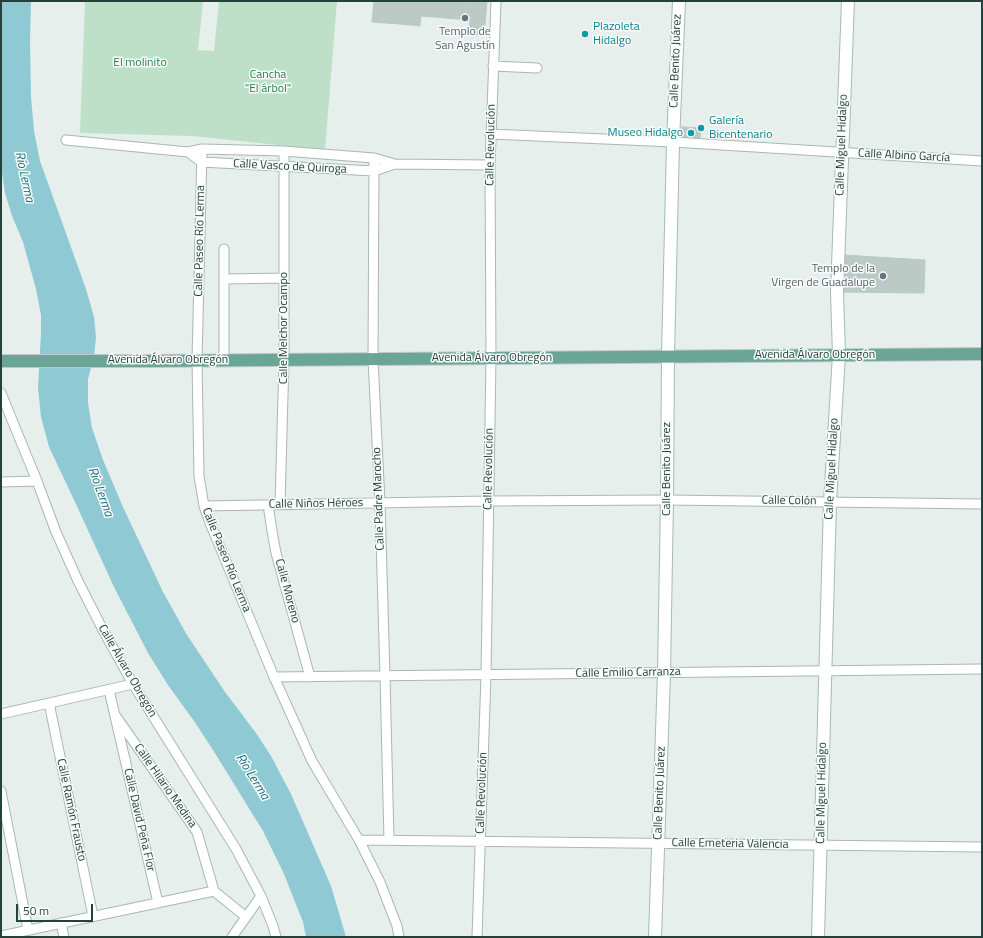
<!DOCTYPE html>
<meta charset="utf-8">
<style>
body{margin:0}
#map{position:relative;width:983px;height:938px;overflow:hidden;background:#e6efeb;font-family:"Titillium Web",sans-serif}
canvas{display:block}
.frame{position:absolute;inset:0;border:2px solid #24423a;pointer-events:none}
.scale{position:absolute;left:16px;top:904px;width:77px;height:18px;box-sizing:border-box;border:2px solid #24423a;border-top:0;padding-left:5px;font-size:12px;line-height:14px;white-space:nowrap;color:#24423a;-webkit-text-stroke:3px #f7fbf9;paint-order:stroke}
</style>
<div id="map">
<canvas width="983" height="938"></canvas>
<div class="frame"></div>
<div class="scale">50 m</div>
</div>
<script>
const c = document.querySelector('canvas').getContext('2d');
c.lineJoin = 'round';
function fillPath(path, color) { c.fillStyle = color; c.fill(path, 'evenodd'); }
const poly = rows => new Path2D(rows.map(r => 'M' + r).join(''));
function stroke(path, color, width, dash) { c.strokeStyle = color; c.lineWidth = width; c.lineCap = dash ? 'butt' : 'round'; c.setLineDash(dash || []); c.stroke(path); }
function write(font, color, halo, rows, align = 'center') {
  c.font = font + ' "Titillium Web",sans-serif'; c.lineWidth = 3; c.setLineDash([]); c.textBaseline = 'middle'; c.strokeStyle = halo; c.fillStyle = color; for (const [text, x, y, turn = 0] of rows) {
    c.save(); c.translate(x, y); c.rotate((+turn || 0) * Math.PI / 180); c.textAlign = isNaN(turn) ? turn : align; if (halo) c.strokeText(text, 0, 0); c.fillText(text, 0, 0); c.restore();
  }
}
fillPath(poly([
 [85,1,203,1,198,50,214,51,219,1,337,1,325,150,192,136,80,133]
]), '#bfe0c8');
fillPath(poly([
 [1,1,31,1,30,40,31,97,34,131,40,161,86,289,94,317,96,337,94,357,88,379,88,403,92,428,103,460,123,507,163,592,187,635,225,692,256,733,271,756,291,794,331,886,346,937,306,937,303,922,284,874,263,831,213,750,194,721,168,685,148,653,114,587,75,502,49,447,41,417,38,388,41,333,41,315,36,289,23,242,12,216,5,193,1,166]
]), '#8ec9d4');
const building = poly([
 [374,1,388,1,387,15,401,16,400,24,372,22,374,1],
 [388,1,450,1,471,3,471,1,487,1,484,35,469,34,470,20,421,16,420,26,400,24,401,16,387,15,388,1],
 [682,127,701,128,700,138,681,137,682,127],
 [843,255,925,260,924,293,841,292,843,255]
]);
fillPath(building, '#bbcac4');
stroke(building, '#b8c9c2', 1);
const street = poly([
 [493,66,537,68],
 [490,134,673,142,982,161],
 [66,140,188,152,202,149,284,151,374,158,395,164,490,165],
 [202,149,197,360,199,476,204,506,210,523,274,677,312,761,359,840,380,882,397,926,399,937],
 [188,152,201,162,374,171,395,164],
 [374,158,373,359,380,503,385,676,389,840],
 [224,249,224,360],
 [224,279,284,278],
 [1,393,37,481,56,532,78,581,103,630,133,684,236,849,261,896,273,926,276,937],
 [1,482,37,481],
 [268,505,273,537,276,553,310,677],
 [280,505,284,359,284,151],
 [204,506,488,501,667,500,982,504],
 [274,677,982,669],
 [109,690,158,903],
 [49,703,93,916],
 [1,714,133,684],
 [115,715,197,832,214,891,246,917],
 [1,791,28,930],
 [359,840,982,847],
 [61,923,64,937],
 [1,936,214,891],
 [232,937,261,896],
 [477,937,486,675,491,358,490,165,496,1]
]);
const secondary = poly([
 [655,937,664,673,667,500,668,356,673,142,679,1],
 [818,937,830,502,839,355,837,292,848,1]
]);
const primary = poly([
 [1,361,150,361,982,354]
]);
stroke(street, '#a8b8b2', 11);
stroke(secondary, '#a4bbb3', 14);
stroke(primary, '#c2cac8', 14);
stroke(street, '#fff', 9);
stroke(secondary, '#fff', 12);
stroke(primary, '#6aa596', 12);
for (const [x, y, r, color] of [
 [465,18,4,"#6b7280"],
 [585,34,4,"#0f9aa8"],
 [701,128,4,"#0f9aa8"],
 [691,133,4,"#0f9aa8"],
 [883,276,4,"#6b7280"]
]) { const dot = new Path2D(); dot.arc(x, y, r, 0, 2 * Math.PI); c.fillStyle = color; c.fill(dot); stroke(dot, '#f7fbf9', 1.5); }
write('12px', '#0d838f', '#f7fbf9', [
 ["Plazoleta",593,27],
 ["Hidalgo",593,41],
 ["Galería",709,121],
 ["Bicentenario",709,135],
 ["Museo Hidalgo",683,133,"right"]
], 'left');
write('12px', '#5b616d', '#f7fbf9', [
 ["Templo de",465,32],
 ["San Agustín",465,46],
 ["Templo de la",875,269,"right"],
 ["Virgen de Guadalupe",875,283,"right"]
]);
write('12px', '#24423a', '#f7fbf9', [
 ["Calle Benito Juárez",676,61,-88],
 ["Calle Revolución",491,145,-89],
 ["Calle Miguel Hidalgo",842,145,-88],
 ["Calle Albino García",904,156,3],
 ["Calle Vasco de Quiroga",290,167,3],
 ["Calle Paseo Río Lerma",200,241,-89],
 ["Calle Melchor Ocampo",284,328,-90],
 ["Avenida Álvaro Obregón",815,355],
 ["Avenida Álvaro Obregón",492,358],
 ["Avenida Álvaro Obregón",168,360],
 ["Calle Revolución",489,469,-89],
 ["Calle Benito Juárez",667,469,-90],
 ["Calle Miguel Hidalgo",832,469,-87],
 ["Calle Padre Marocho",379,499,-92],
 ["Calle Colón",789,501,1],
 ["Calle Niños Héroes",316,504,-1],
 ["Calle Paseo Río Lerma",226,560,68],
 ["Calle Moreno",287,591,75],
 ["Calle Álvaro Obregón",127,671,60],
 ["Calle Emilio Carranza",628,673,-1],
 ["Calle Hilario Medina",165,786,55],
 ["Calle Revolución",482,793,-88],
 ["Calle Benito Juárez",660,793,-88],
 ["Calle Miguel Hidalgo",822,793,-89],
 ["Calle Ramón Frausto",71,810,78],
 ["Calle David Peña Flor",139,820,77],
 ["Calle Emeteria Valencia",730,844,1]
]);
write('12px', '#2d7a4b', '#f7fbf9', [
 ["El molinito",140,63],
 ["Cancha",268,75],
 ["\"El árbol\"",268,89]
]);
write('italic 13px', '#1c6f80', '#f7fbf9', [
 ["Río Lerma",24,177,78],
 ["Río Lerma",100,492,70],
 ["Río Lerma",252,777,58]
]);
</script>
